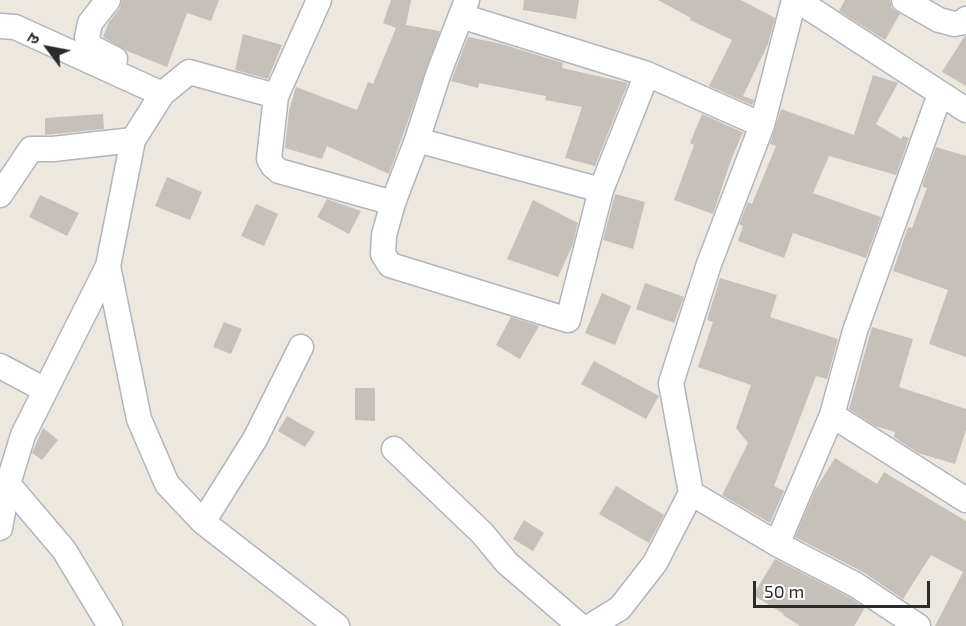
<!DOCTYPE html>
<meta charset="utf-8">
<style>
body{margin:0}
#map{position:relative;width:966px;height:626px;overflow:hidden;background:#ece7df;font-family:"Exo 2","Noto Sans Devanagari",sans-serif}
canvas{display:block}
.north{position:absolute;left:18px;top:18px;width:60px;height:60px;-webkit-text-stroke:4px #fff;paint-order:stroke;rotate:302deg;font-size:16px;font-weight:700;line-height:24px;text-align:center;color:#2b2b2b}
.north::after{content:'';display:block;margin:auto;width:21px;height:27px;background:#2b2b2b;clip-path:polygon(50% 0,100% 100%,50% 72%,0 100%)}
.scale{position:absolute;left:753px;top:581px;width:177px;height:27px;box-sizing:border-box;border:3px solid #2b2b2b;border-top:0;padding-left:8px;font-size:18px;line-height:21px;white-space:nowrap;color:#2b2b2b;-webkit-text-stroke:4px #fff;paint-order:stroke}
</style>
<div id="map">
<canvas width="966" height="626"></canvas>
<div class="north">उ</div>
<div class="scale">50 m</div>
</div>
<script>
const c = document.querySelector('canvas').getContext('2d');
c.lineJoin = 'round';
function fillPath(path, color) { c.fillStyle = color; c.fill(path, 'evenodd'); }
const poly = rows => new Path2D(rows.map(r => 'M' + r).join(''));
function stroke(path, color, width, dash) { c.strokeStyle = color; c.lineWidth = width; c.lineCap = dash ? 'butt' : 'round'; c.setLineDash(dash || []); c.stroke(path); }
fillPath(poly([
 [122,0,219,0,211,21,187,13,167,67,127,51,103,37,109,22,120,8],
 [391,0,411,0,406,25,440,31,389,174,327,146,322,159,285,148,289,111,296,87,357,110,368,82,373,84,396,28,383,23],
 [524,0,579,0,576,19,523,10],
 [658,0,741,0,775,18,768,44,743,96,754,100,752,105,709,86,732,40,690,20,691,18],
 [845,0,890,0,892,8,900,14,885,40,839,11],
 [243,34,282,45,268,79,235,70],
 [966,36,966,86,942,72,964,37],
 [468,37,498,43,563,63,562,68,628,83,595,166,565,158,582,107,545,100,546,96,479,83,478,88,451,81],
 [873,75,898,83,876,124,901,139,903,136,909,138,896,175,829,156,813,193,881,217,866,258,793,233,784,258,738,241,743,226,739,224,748,202,752,204,776,146,770,144,781,109,854,135],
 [103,114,104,129,45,135,45,118],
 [702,114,744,133,742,134,730,163,713,214,674,200,694,145,690,143],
 [936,147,966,156,966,357,929,344,948,290,893,271,908,227,912,228,927,188,923,187,923,183],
 [167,177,202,192,190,220,155,206],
 [615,194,645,202,633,249,603,240],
 [40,195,79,213,67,236,29,217],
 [327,199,361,211,349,234,317,217],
 [533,200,578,223,573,244,558,277,507,259],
 [256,204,278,214,264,246,241,236],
 [720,278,777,295,770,317,838,339,827,379,816,376,774,486,784,491,770,523,722,495,748,443,736,428,751,385,698,367,713,322,707,320],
 [645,283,684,297,674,323,636,309],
 [602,293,631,306,615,345,585,333],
 [511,317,539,326,520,359,496,345],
 [224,322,242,329,231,354,213,347],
 [872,327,913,339,899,387,966,409,966,430,955,464,918,453,894,437,895,432,875,426,849,409],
 [594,361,659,396,646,419,581,384],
 [355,388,375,388,375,421,355,420],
 [287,416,315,432,305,447,278,431],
 [43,428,58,440,42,460,32,453],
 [835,458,877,484,884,472,966,521,966,626,935,626,963,572,931,555,903,599,863,572,795,537,815,490],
 [616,486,664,515,649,543,599,514],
 [524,520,544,533,533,551,513,539],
 [775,559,849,597,865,608,854,626,800,626,783,615,784,614,753,595]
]), '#c5c1ba');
const minor = poly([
 [108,0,90,23,87,38,91,47,115,59],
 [319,0,276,96,269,159,273,166,279,171,393,203],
 [467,0,439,72,417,140,393,203,384,235,383,254,390,265,568,320,601,190,647,74],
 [797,0,966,110],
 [904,0,939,20,954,24,964,22,966,19],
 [461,16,647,74,762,125],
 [0,26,15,27,162,94],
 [276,96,189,72,162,94,133,140,108,266,139,419,167,484,203,522,337,626],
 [417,140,601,190],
 [0,195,31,149,53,149,133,140],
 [0,366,45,390],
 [832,415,966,500],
 [394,449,482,533,507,563,580,626],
 [8,484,64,550,110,626],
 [691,493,777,544,856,585,918,626],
 [203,522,255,439,301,347],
 [0,528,8,484,23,435,108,266],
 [777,544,832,415,855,331,940,94],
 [591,626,620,608,655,563,691,493,671,383,709,264,762,125,794,0]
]);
stroke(minor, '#b2b4be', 27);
stroke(minor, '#fff', 24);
</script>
